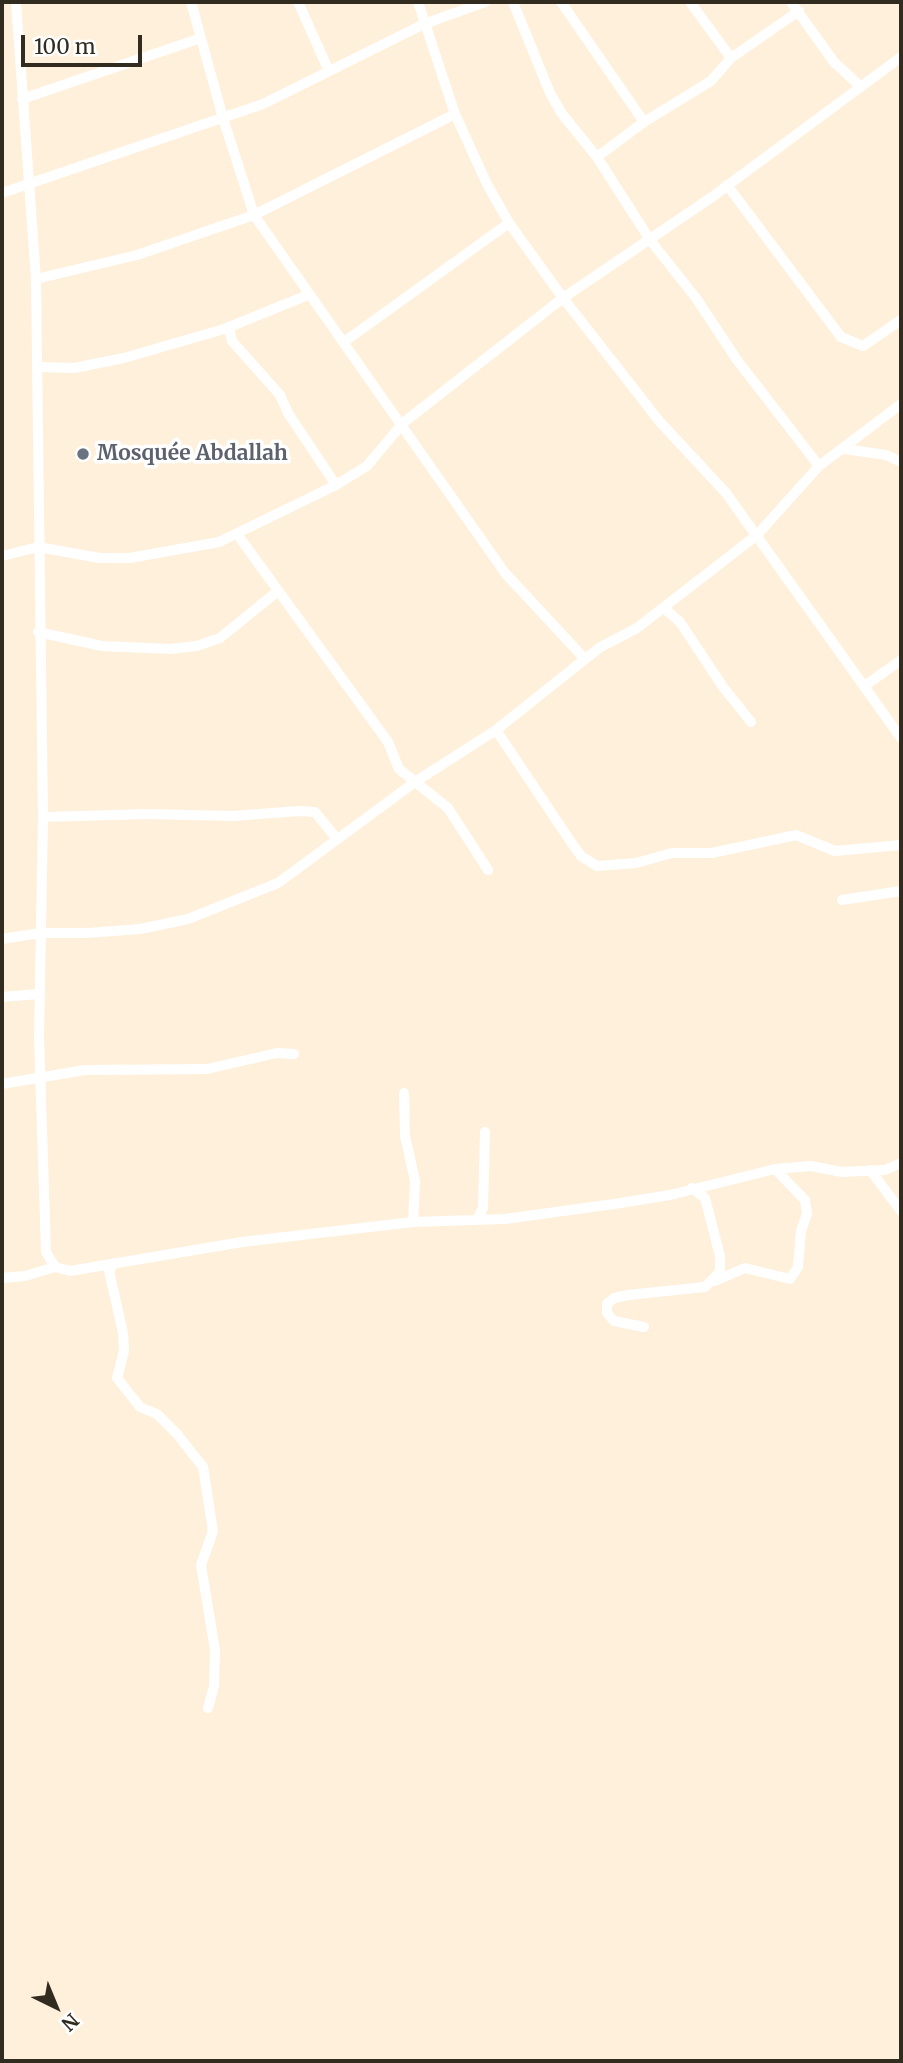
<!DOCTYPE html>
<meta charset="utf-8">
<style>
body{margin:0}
#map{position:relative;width:903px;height:2063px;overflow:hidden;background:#fff0db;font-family:Merriweather,serif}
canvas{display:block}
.frame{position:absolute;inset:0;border:4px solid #312b20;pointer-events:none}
.north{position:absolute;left:21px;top:1972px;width:70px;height:70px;-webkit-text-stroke:5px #fff;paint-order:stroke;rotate:137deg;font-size:19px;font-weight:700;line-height:28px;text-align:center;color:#312b20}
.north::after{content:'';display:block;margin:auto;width:24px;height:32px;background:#312b20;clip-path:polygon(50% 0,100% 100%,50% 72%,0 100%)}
.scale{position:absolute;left:21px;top:35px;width:121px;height:32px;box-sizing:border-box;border:4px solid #312b20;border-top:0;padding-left:9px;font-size:21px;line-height:24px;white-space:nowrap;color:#312b20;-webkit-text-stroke:5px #fff;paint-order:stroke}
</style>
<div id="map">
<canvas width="903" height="2063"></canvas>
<div class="frame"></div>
<div class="north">N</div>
<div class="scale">100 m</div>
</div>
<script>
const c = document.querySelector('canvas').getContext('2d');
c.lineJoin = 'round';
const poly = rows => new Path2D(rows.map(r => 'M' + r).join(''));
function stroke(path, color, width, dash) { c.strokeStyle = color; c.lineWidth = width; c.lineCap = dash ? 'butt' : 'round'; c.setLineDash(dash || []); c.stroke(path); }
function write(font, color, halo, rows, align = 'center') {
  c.font = font + ' Merriweather,serif'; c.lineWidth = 7; c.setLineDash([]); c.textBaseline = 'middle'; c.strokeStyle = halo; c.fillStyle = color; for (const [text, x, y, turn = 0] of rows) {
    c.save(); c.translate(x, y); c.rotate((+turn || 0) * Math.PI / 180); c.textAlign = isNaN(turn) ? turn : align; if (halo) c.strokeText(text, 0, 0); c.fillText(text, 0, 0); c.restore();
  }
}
stroke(poly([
 [16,2,36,279,43,817,39,1038,46,1252,55,1267],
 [191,2,223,118,254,215,505,573,584,658],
 [298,2,328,69],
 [418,2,455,114,487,184,509,223,563,298,660,422,726,493,901,738],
 [513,2,550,93,562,114,597,157,650,240,696,298,737,360,819,466],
 [561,2,644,122],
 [690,2,731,58],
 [791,2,834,62,861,87],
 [22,99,201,38],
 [597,157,644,122,711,81,731,58,799,11],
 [727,185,841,337,863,346,901,320],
 [2,193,263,104,424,24,485,2],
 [36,279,137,255,254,215,455,114],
 [229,328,232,341,280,395,288,413,336,485],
 [344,342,509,223],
 [38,367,74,368,124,358,224,329,308,295],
 [844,449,886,455,901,462],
 [237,534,388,742,399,769,448,808,488,870],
 [2,556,38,547,100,558,130,558,219,542,336,485,367,466,403,423,563,298,712,197,901,57],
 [664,608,680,622,723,687,751,722],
 [38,632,102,646,170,649,197,646,220,638,278,591],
 [866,685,901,660],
 [496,730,573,845,581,856,597,866,636,863,672,853,712,853,796,835,835,851,901,845],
 [43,817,147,814,233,816,299,811,315,812,337,839],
 [842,900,901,891],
 [2,939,40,933,87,933,140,929,188,919,278,883,415,782,496,730,599,648,637,628,757,535,819,466,901,404],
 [2,997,38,994],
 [2,1084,85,1070,207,1069,277,1053,294,1054],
 [404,1093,405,1136,415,1181,413,1222],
 [870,1170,901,1211],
 [477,1220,483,1208,485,1132],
 [114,1263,109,1271,123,1333,124,1351,117,1378,140,1407,157,1414,177,1434,203,1467,213,1531,201,1565,215,1650,214,1686,208,1708],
 [2,1278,25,1276,55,1267,70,1271,242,1242,413,1222,505,1219,614,1204,670,1195,775,1169,811,1166,842,1172,885,1170,901,1163],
 [715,1281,745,1268,790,1279,798,1267,801,1231,807,1214,805,1200,775,1169],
 [644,1327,614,1321,607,1313,607,1304,614,1298,628,1295,705,1287,720,1272,720,1256,705,1198,692,1188]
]), '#fff', 10);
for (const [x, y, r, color] of [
 [83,454,7,"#6b7280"]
]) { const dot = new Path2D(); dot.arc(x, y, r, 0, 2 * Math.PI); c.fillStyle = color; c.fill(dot); stroke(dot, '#fff', 2.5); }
write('bold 21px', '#5b616d', '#fff', [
 ["Mosquée Abdallah",97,454]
], 'left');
</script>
